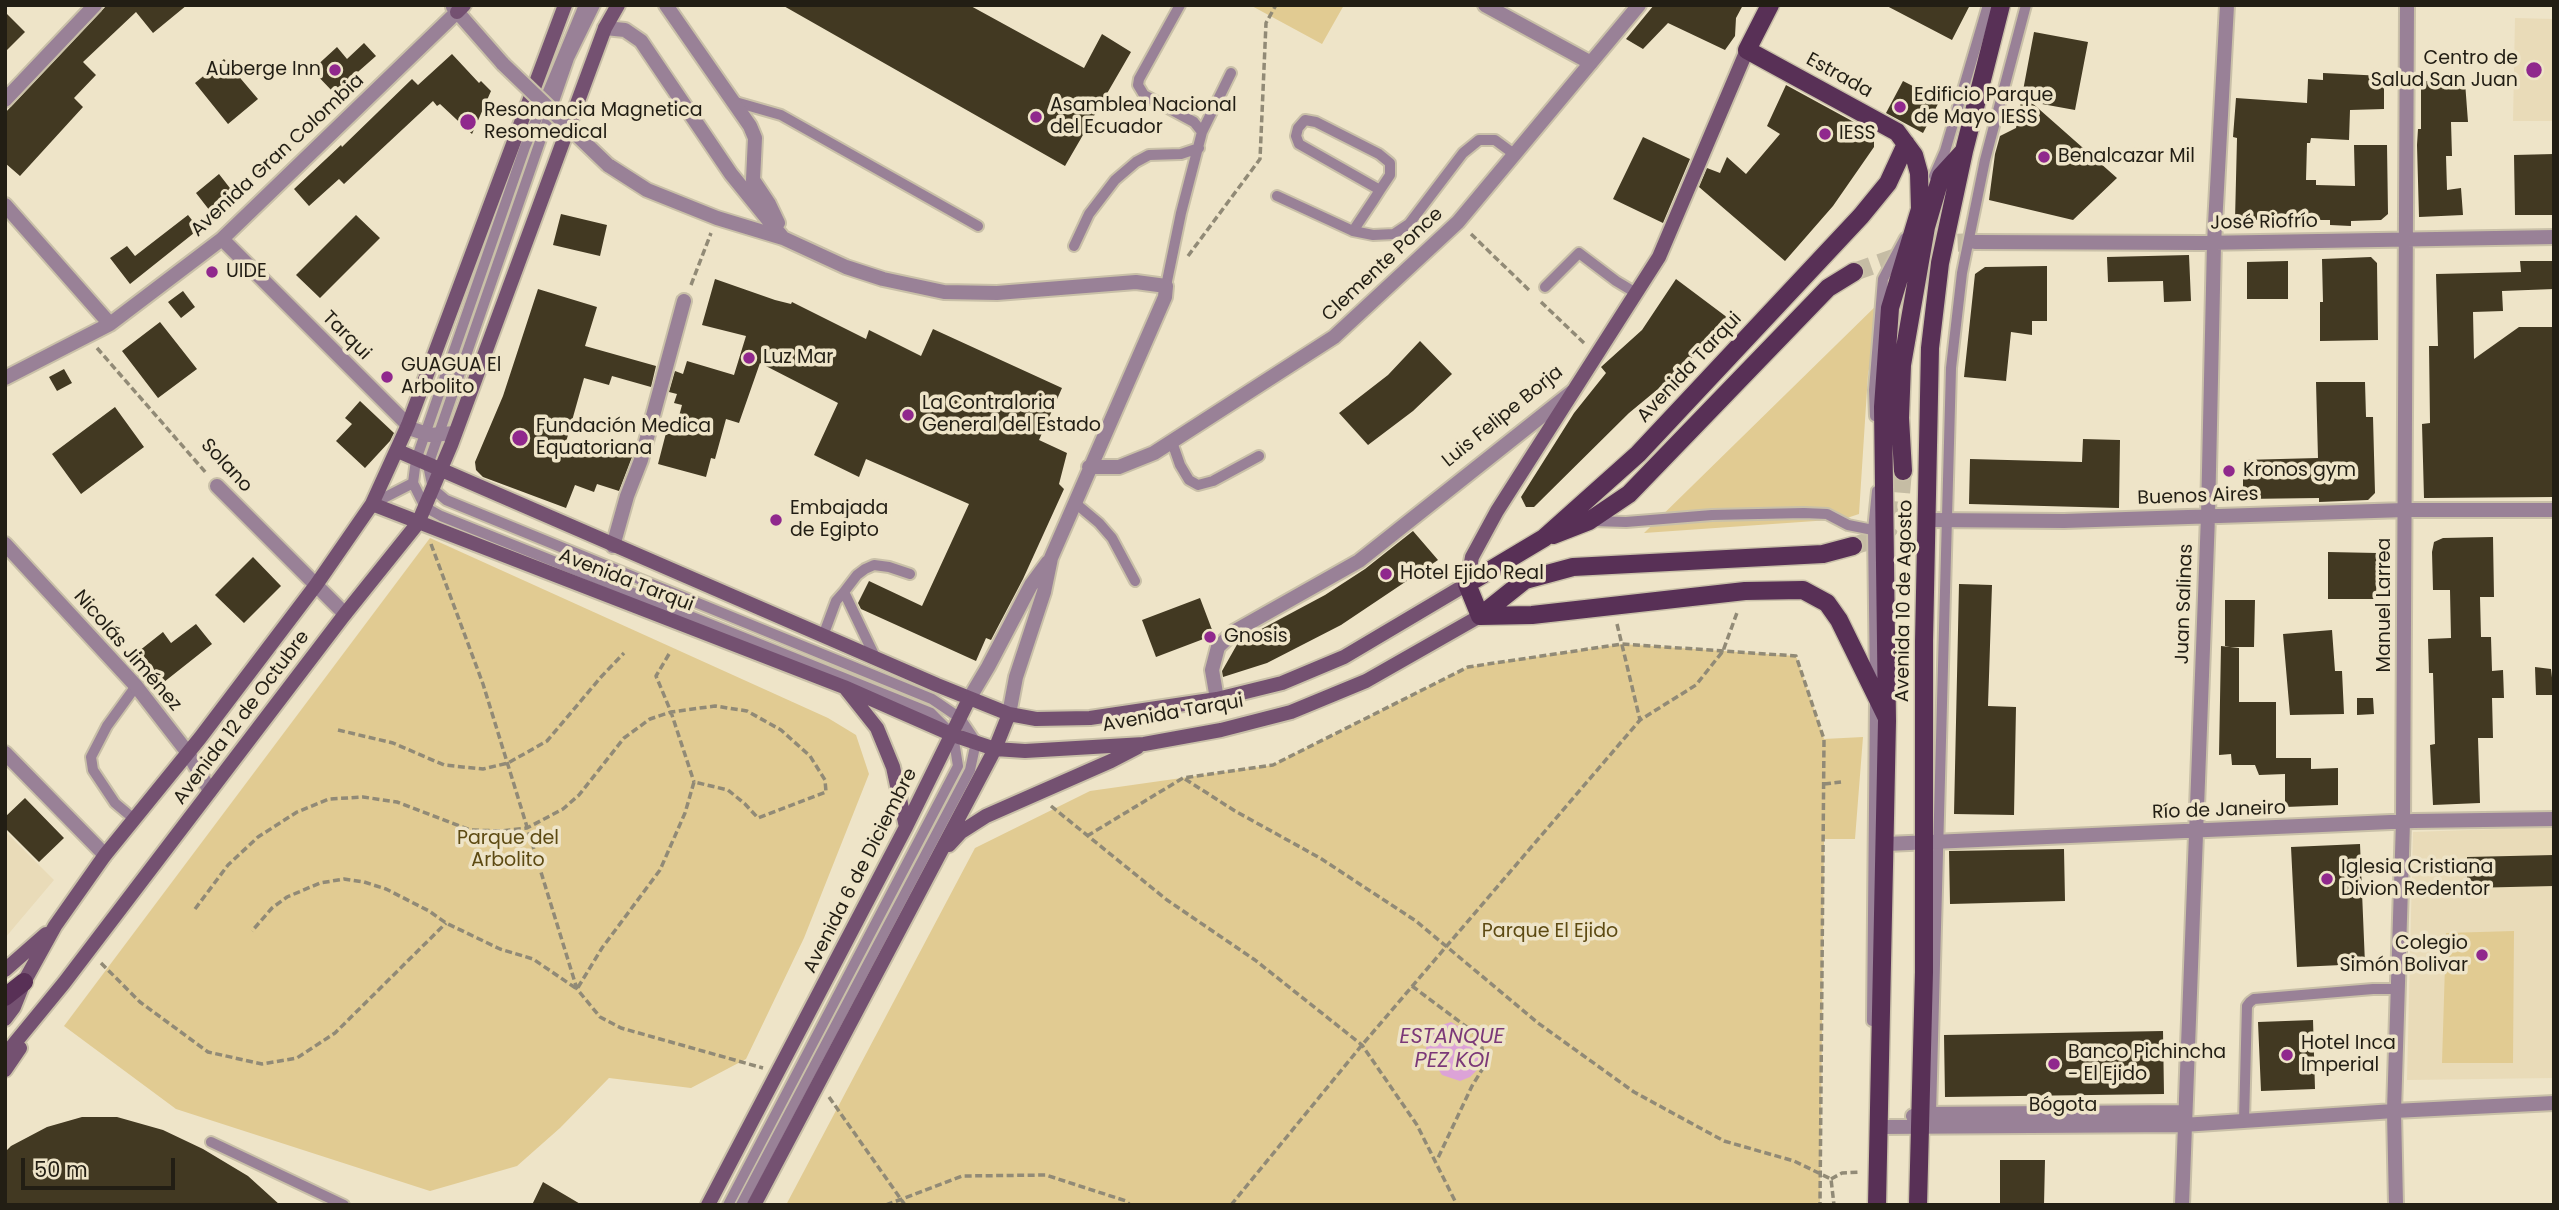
<!DOCTYPE html>
<meta charset="utf-8">
<style>
body{margin:0}
#map{position:relative;width:2559px;height:1210px;overflow:hidden;background:#eee4c8;font-family:Poppins,sans-serif}
canvas{display:block}
.frame{position:absolute;inset:0;border:7px solid #221e14;pointer-events:none}
.scale{position:absolute;left:21px;top:1158px;width:154px;height:32px;box-sizing:border-box;border:4px solid #221e14;border-top:0;padding-left:9px;font-size:21px;line-height:24px;white-space:nowrap;color:#221e14;-webkit-text-stroke:5px #eee4c8;paint-order:stroke}
</style>
<div id="map">
<canvas width="2559" height="1210"></canvas>
<div class="frame"></div>
<div class="scale">50 m</div>
</div>
<script>
const c = document.querySelector('canvas').getContext('2d');
c.lineJoin = 'round';
function fillPath(path, color) { c.fillStyle = color; c.fill(path, 'evenodd'); }
const poly = rows => new Path2D(rows.map(r => 'M' + r).join(''));
function stroke(path, color, width, dash) { c.strokeStyle = color; c.lineWidth = width; c.lineCap = dash ? 'butt' : 'round'; c.setLineDash(dash || []); c.stroke(path); }
function write(font, color, halo, rows, align = 'center') {
  c.font = font + ' Poppins,sans-serif'; c.lineWidth = 7; c.setLineDash([]); c.textBaseline = 'middle'; c.strokeStyle = halo; c.fillStyle = color; for (const [text, x, y, turn = 0] of rows) {
    c.save(); c.translate(x, y); c.rotate((+turn || 0) * Math.PI / 180); c.textAlign = isNaN(turn) ? turn : align; if (halo) c.strokeText(text, 0, 0); c.fillText(text, 0, 0); c.restore();
  }
}
fillPath(poly([
 [2515,18,2554,19,2554,121,2513,121],
 [2554,827,2554,1078,2407,1080,2413,832],
 [5,831,54,880,5,938]
]), '#e9dbb8');
fillPath(poly([
 [1250,5,1344,5,1322,44],
 [1883,299,1868,374,1859,514,1844,519,1644,533],
 [430,538,828,718,856,735,869,774,804,938,746,1059,691,1088,609,1078,560,1128,517,1166,430,1191,176,1109,64,1026],
 [1622,644,1796,656,1824,739,1863,737,1855,839,1824,839,1820,1205,786,1205,975,848,1090,791,1273,765,1468,667],
 [2514,931,2513,1063,2442,1063,2446,933]
]), '#e1cb92');
fillPath(poly([
 [1451,1022,1467,1032,1480,1055,1478,1069,1470,1077,1460,1081,1442,1075,1426,1050,1427,1036,1433,1028]
]), '#dca3d7');
fillPath(poly([
 [107,5,187,5,153,33,136,12,83,62,96,75,74,98,83,107,20,176,5,163,5,113],
 [782,5,969,5,1084,68,1102,34,1131,52,1065,166],
 [1654,5,1743,5,1736,18,1735,36,1725,50,1668,23,1643,49,1626,39],
 [1885,5,1970,5,1952,40],
 [5,12,25,32,5,52],
 [2034,32,2088,42,2075,110,2031,102,2117,178,2073,220,1989,200,1995,154,2000,136,2016,128],
 [364,43,376,56,334,93,312,70,337,47,347,59],
 [452,54,479,83,481,81,491,91,472,134,440,104,437,106,433,101,344,184,339,179,309,206,294,189,341,145,342,147,412,79,418,85],
 [224,59,258,99,228,124,195,83],
 [2323,73,2384,76,2384,109,2350,110,2349,140,2311,138,2310,143,2307,143,2306,180,2316,180,2316,185,2355,186,2354,145,2387,145,2388,214,2381,220,2351,221,2351,226,2330,225,2330,220,2235,220,2237,138,2233,137,2236,98,2307,103,2308,79,2323,80],
 [1903,81,1940,100,1923,133,1886,113],
 [2421,81,2465,82,2468,122,2451,122,2452,156,2446,156,2447,190,2461,188,2463,215,2419,217,2417,145,2418,129,2421,129],
 [1786,85,1874,133,1874,147,1833,206,1785,261,1699,187,1707,168,1720,173,1727,157,1746,174,1780,134,1767,126],
 [1643,137,1690,159,1663,223,1613,199],
 [2554,154,2554,215,2515,215,2514,155],
 [219,174,233,192,210,211,196,193],
 [561,214,607,225,600,256,553,245],
 [188,215,199,229,130,284,110,258,127,246,135,256],
 [356,215,380,238,320,298,296,275],
 [2189,255,2191,301,2164,302,2163,281,2108,282,2107,257],
 [2371,257,2377,263,2378,340,2320,341,2320,302,2323,302,2322,259],
 [2288,261,2288,299,2247,299,2247,262],
 [2520,261,2554,261,2554,289,2502,291,2503,311,2473,312,2474,359,2519,327,2554,327,2554,497,2424,498,2422,424,2430,423,2429,346,2438,346,2436,274,2521,272],
 [2047,266,2047,321,2032,321,2032,335,2011,332,2006,381,1964,377,1975,274,1985,267],
 [715,279,775,300,791,304,792,302,866,339,869,330,921,356,933,329,1062,388,1039,440,1067,453,1059,484,1064,489,1023,579,991,640,986,638,976,661,861,609,858,603,869,581,922,606,969,504,866,459,859,477,814,455,838,403,760,363,739,423,726,419,715,459,711,458,706,477,658,464,666,433,674,435,682,405,674,403,677,394,669,392,675,371,683,374,687,361,734,375,746,336,702,325],
 [1676,279,1728,318,1681,370,1629,413,1534,507,1526,507,1521,497,1574,413,1606,373,1601,367,1642,330],
 [538,289,597,307,585,346,656,366,651,387,612,376,609,385,584,378,566,442,600,455,604,446,632,457,619,491,597,484,594,492,575,485,566,508,483,477,476,470,475,462,503,396],
 [183,291,195,307,181,318,168,302],
 [160,322,197,369,158,398,122,351],
 [1420,341,1452,374,1413,411,1368,445,1339,413,1388,375],
 [64,369,72,383,57,391,49,377],
 [2316,382,2365,382,2366,417,2373,417,2375,493,2368,500,2319,502,2319,498,2243,499,2243,460,2318,458],
 [360,401,394,433,390,441,365,468,336,441,352,424,345,418],
 [115,407,144,447,81,494,52,454],
 [2083,439,2120,440,2119,508,1969,504,1970,459,2082,462],
 [1413,531,1438,560,1341,625,1267,663,1223,677,1222,671,1239,641,1325,595,1365,569],
 [2493,537,2494,597,2480,597,2481,637,2491,637,2492,671,2503,670,2504,698,2492,698,2493,738,2478,738,2480,803,2433,805,2430,745,2435,744,2433,673,2429,673,2428,639,2451,638,2450,590,2433,590,2432,552,2434,542,2443,538],
 [2328,552,2377,553,2376,599,2328,599],
 [253,557,281,586,244,623,215,595],
 [1959,584,1992,585,1988,706,2016,707,2014,815,1954,814],
 [1200,598,1214,635,1156,657,1142,620],
 [2225,600,2255,600,2254,647,2225,647],
 [196,624,212,644,164,682,139,651,163,632,171,643],
 [2332,630,2335,671,2342,671,2344,714,2290,715,2283,634],
 [2221,646,2239,648,2239,702,2276,702,2276,758,2311,758,2311,769,2338,768,2338,805,2285,807,2285,774,2259,775,2255,765,2232,765,2231,754,2219,755],
 [2535,667,2551,669,2554,695,2536,695],
 [2357,698,2373,698,2374,714,2357,715],
 [25,798,64,838,39,862,5,828,5,817],
 [2360,844,2365,964,2297,967,2291,847],
 [2064,849,2065,901,1950,904,1949,851],
 [2554,855,2554,886,2467,888,2467,857],
 [2313,1020,2315,1089,2261,1091,2258,1022],
 [2163,1031,2164,1094,1945,1097,1944,1035],
 [82,1117,117,1117,163,1130,203,1149,248,1176,280,1205,5,1205,5,1152,11,1146,47,1127],
 [2000,1160,2045,1160,2044,1205,2000,1205],
 [543,1182,582,1205,532,1205]
]), '#423922');
stroke(poly([
 [1854,272,1910,252,1954,243,1975,242],
 [1853,546,1882,537,1899,517,1903,471]
]), '#c5bca4', 18, [18, 9]);
const service = poly([
 [584,5,525,147,416,460,413,483,425,507,441,516,931,713,953,735,958,766,728,1205],
 [595,5,569,58,428,465,433,489,446,500,932,699,960,718,976,742,970,770,741,1205],
 [732,101,781,115,978,226],
 [1202,132,1231,73],
 [1934,176,1945,151,1988,5],
 [1380,190,1299,144,1296,136,1298,128,1305,120,1316,122,1379,154,1390,163,1390,175,1380,190,1373,201,1353,231,1373,235,1394,234,1409,224,1463,153,1479,140,1495,140,1514,154],
 [1277,196,1353,231],
 [1074,246,1089,214,1115,180,1136,162,1149,155,1181,154,1199,148],
 [1166,286,1181,213,1202,132,1194,122,1144,95,1138,85,1139,79,1180,5],
 [1545,287,1579,253,1616,281,1636,293],
 [1875,416,1874,390,1883,279,1905,238],
 [1172,442,1180,465,1189,480,1198,485,1213,481,1259,456],
 [1074,502,1099,523,1112,538,1135,581],
 [372,504,413,483],
 [1592,521,1626,522,1712,515,1804,513,1827,514,1848,525,1873,530],
 [844,592,857,575,865,569,874,565,889,567,910,574],
 [823,636,836,601,844,592,876,659],
 [1875,685,1873,530,1877,491],
 [134,819,115,803,93,770,91,757,107,726,136,686],
 [1872,1021,1875,701],
 [1931,1113,1951,368,1962,273,1985,160,2026,5],
 [2244,1121,2247,1006,2250,1002,2254,999,2373,989,2398,989],
 [211,1142,344,1205]
]);
const minor = poly([
 [666,5,750,126,755,138,753,180,769,204,778,223],
 [1485,5,1591,63],
 [453,7,503,64],
 [605,28,625,30,641,41,731,174,783,238],
 [5,100,95,5],
 [608,165,647,190,717,218,783,238,846,267,883,279,944,292,997,293,1136,282,1166,286,1165,297,1051,558,1044,592,1016,677,1009,714],
 [5,205,110,324],
 [222,239,412,429,430,435,455,433],
 [1975,242,2201,243,2554,237],
 [5,378,110,324,222,239,457,12],
 [1089,467,1119,467,1154,453,1334,337,1458,222,1639,5],
 [217,486,345,614],
 [1928,520,2064,521,2405,510,2554,510],
 [5,544,136,686,188,753,210,791],
 [613,546,627,496,641,460,684,301],
 [969,699,988,667,1031,585,1048,562],
 [1217,699,1212,670,1218,647,1235,631,1359,561,1572,392],
 [5,753,105,855],
 [1886,844,2414,821,2554,819],
 [1913,1116,1921,1114,2184,1112],
 [1878,1127,2183,1125,2394,1111,2554,1103],
 [2182,1205,2208,516,2214,243,2227,5],
 [2396,1205,2394,1111,2403,822,2407,5]
]);
const secondary = poly([
 [457,12,464,5],
 [398,451,937,685,1009,714,1036,719,1090,718,1217,699,1282,683,1344,657,1467,584,1472,557,1497,511,1659,257,1747,50],
 [372,504,844,687,953,735,995,749,1025,751,1144,744,1221,730,1291,712,1366,681,1480,616],
 [846,689,877,728,893,767,906,827],
 [949,845,961,832,986,816,1111,761,1138,747],
 [5,970,46,934],
 [5,1019,14,1007,24,982,55,926,105,855,200,738,316,585,372,504,408,425,565,5],
 [5,1055,64,983,345,614,418,523,451,445,605,28,618,5],
 [5,1070,20,1048],
 [708,1205,906,827,969,699],
 [754,1205,995,749,1009,714]
]);
const primary = poly([
 [1770,5,1747,50,1897,132,1914,155,1919,173,1920,209,1890,308,1883,407,1887,721,1877,1205],
 [1903,471,1900,418,1902,365,1926,227,1941,176,1963,152],
 [1553,535,1589,521,1629,494,1828,288,1854,272],
 [1480,616,1467,584,1544,538,1638,454,1861,216,1888,183,1906,144],
 [1480,616,1532,615,1745,591,1803,590,1827,603,1839,620,1886,716],
 [1480,616,1525,580,1573,567,1823,554,1853,546],
 [5,997,24,982],
 [1918,1205,1924,972,1924,641,1930,348,1940,263,1964,151,2001,5]
]);
stroke(service, '#c9c0a8', 14);
stroke(minor, '#c9c0a8', 18);
stroke(secondary, '#c9c0a8', 18);
stroke(primary, '#c9c0a8', 21);
stroke(poly([
 [1471,234,1531,292],
 [1188,256,1260,159,1266,23,1276,5],
 [691,285,711,233],
 [1541,302,1584,343],
 [97,348,207,474],
 [431,544,483,684,577,989,600,1017,621,1028,763,1068],
 [1617,624,1640,720,1696,685,1723,651,1738,610],
 [669,654,656,676,671,712,694,782],
 [338,730,393,743,444,765,483,769,508,763,547,741,601,677,624,653],
 [1185,779,1235,811,1320,858,1416,921,1538,1023,1634,1092,1724,1141,1794,1161,1831,1179,1834,1205],
 [1824,784,1841,782],
 [1051,806,1167,900,1255,960,1362,1045,1417,1125,1457,1205],
 [1087,836,1183,778,1273,765,1468,667,1622,644,1796,656,1824,739,1820,1205],
 [195,909,228,865,258,837,297,812,329,799,363,797,397,802,470,830,502,831,527,828,563,809,579,795,624,738,650,719,671,712,715,706,747,711,781,730,810,756,825,780,826,792,758,818,745,804,728,790,694,782,685,813,660,870,602,948,577,989,533,959,500,949,446,923,429,911,386,889,364,882,344,879,320,883,287,897,272,908,252,931],
 [101,963,140,1002,208,1052,262,1064,297,1058,335,1033,446,923],
 [1412,986,1480,1037,1485,1065,1472,1086,1437,1160],
 [829,1097,905,1205],
 [1831,1179,1842,1173,1860,1172],
 [886,1205,962,1176,1046,1175,1126,1201,1130,1205],
 [1231,1205,1362,1045,1640,720]
]), '#918a76', 3.5, [7, 3.5]);
stroke(service, '#998197', 10);
stroke(minor, '#998197', 14);
stroke(secondary, '#745171', 14);
stroke(primary, '#583056', 18);
const minorBridge = poly([
 [503,64,608,165]
]);
stroke(minorBridge, '#c9c0a8', 18, []);
stroke(minorBridge, '#998197', 14);
for (const [x, y, r, color] of [
 [335,70,7,"#90288d"],
 [2534,70,9,"#90288d"],
 [1900,107,7,"#90288d"],
 [1036,117,7,"#90288d"],
 [468,122,9,"#90288d"],
 [1825,134,7,"#90288d"],
 [2044,157,7,"#90288d"],
 [212,272,7,"#90288d"],
 [749,358,7,"#90288d"],
 [387,377,7,"#90288d"],
 [908,415,7,"#90288d"],
 [520,438,9,"#90288d"],
 [2229,471,7,"#90288d"],
 [776,520,7,"#90288d"],
 [1386,574,7,"#90288d"],
 [1210,637,7,"#90288d"],
 [2327,879,7,"#90288d"],
 [2482,955,7,"#90288d"],
 [2287,1055,7,"#90288d"],
 [2054,1064,7,"#90288d"]
]) { const dot = new Path2D(); dot.arc(x, y, r, 0, 2 * Math.PI); c.fillStyle = color; c.fill(dot); stroke(dot, '#eee4c8', 2.5); }
write('19px', '#221e14', '#eee4c8', [
 ["Centro de",2518,59,"right"],
 ["Salud San Juan",2518,81,"right"],
 ["Auberge Inn",321,70,"right"],
 ["Edificio Parque",1914,96],
 ["de Mayo IESS",1914,118],
 ["Asamblea Nacional",1050,106],
 ["del Ecuador",1050,128],
 ["Resonancia Magnetica",484,111],
 ["Resomedical",484,133],
 ["IESS",1839,134],
 ["Benalcazar Mil",2058,157],
 ["UIDE",226,272],
 ["Luz Mar",763,358],
 ["GUAGUA El",401,366],
 ["Arbolito",401,388],
 ["La Contraloria",922,404],
 ["General del Estado",922,426],
 ["Fundación Medica",536,427],
 ["Equatoriana",536,449],
 ["Kronos gym",2243,471],
 ["Embajada",790,509],
 ["de Egipto",790,531],
 ["Hotel Ejido Real",1400,574],
 ["Gnosis",1224,637],
 ["Iglesia Cristiana",2341,868],
 ["Divion Redentor",2341,890],
 ["Colegio",2468,944,"right"],
 ["Simón Bolivar",2468,966,"right"],
 ["Hotel Inca",2301,1044],
 ["Imperial",2301,1066],
 ["Banco Pichincha",2068,1053],
 ["- El Ejido",2068,1075]
], 'left');
write('19px', '#221e14', '#eee4c8', [
 ["Estrada",1839,76,29],
 ["Avenida Gran Colombia",278,156,-43],
 ["José Riofrío",2264,223,-1],
 ["Clemente Ponce",1383,265,-43],
 ["Tarqui",346,336,45],
 ["Avenida Tarqui",1690,368,-47],
 ["Luis Felipe Borja",1503,417,-39],
 ["Solano",226,466,47],
 ["Buenos Aires",2198,497,-2],
 ["Avenida Tarqui",626,581,21],
 ["Avenida 10 de Agosto",1905,601,-89],
 ["Juan Salinas",2185,604,-88],
 ["Manuel Larrea",2385,605,-90],
 ["Nicolás Jiménez",127,651,49],
 ["Avenida Tarqui",1173,714,-10],
 ["Avenida 12 de Octubre",242,718,-53],
 ["Río de Janeiro",2219,811,-2],
 ["Avenida 6 de Diciembre",861,871,-63],
 ["Bógota",2063,1106]
]);
write('19px', '#5d4a12', '#eee4c8', [
 ["Parque del",508,839],
 ["Arbolito",508,861],
 ["Parque El Ejido",1550,932]
]);
write('italic 21px', '#7b3878', '#eee4c8', [
 ["ESTANQUE",1452,1038],
 ["PEZ KOI",1452,1062]
]);
</script>
